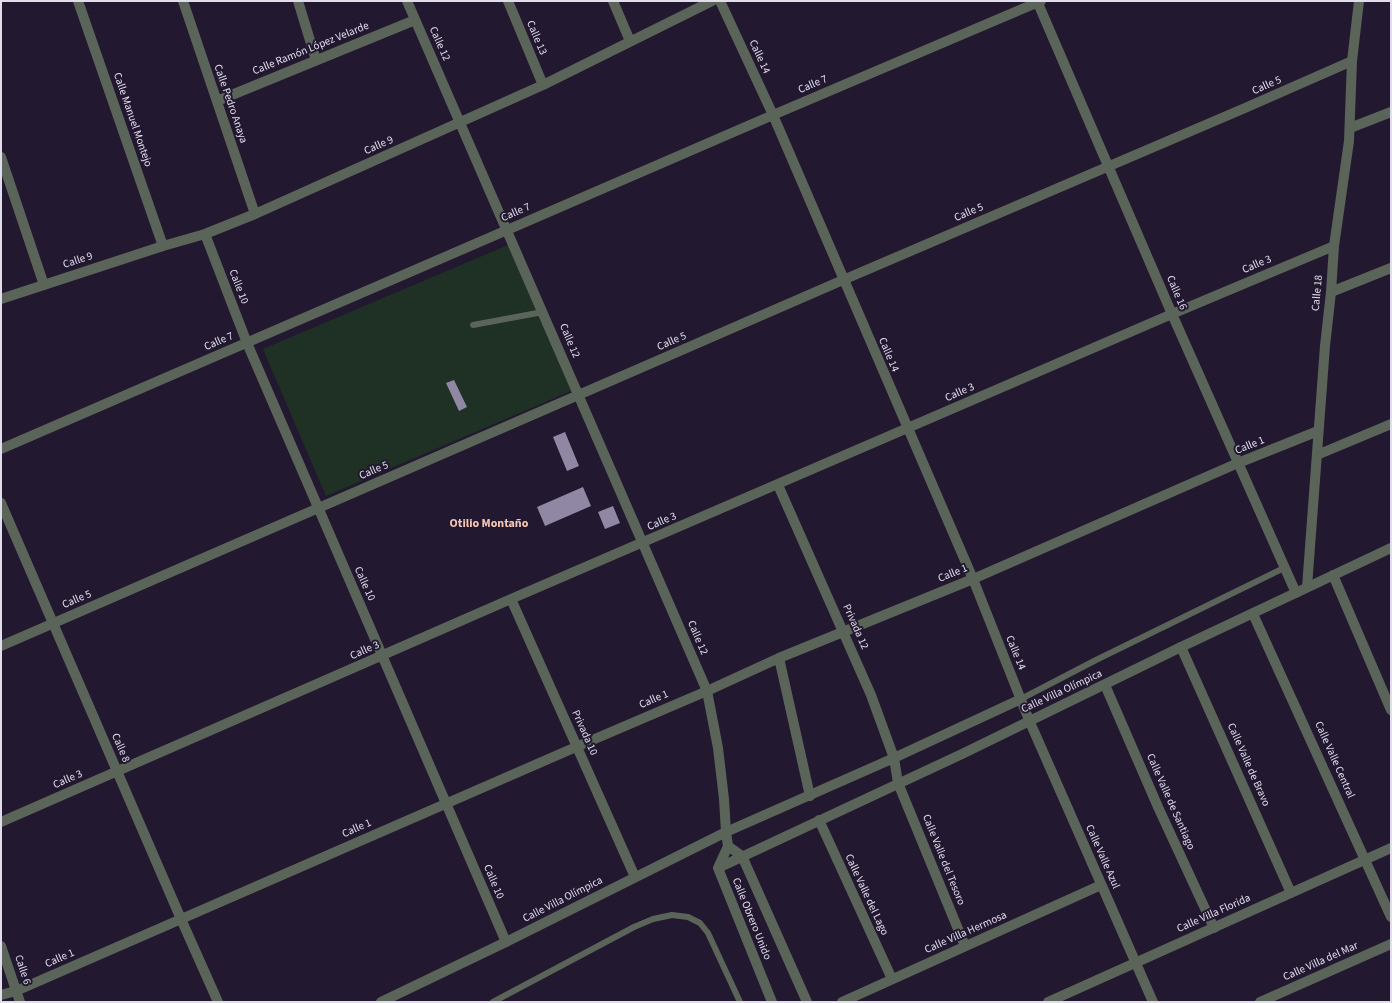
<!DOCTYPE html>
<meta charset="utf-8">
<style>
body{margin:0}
#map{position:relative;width:1392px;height:1003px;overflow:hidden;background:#221930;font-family:"Source Sans 3",sans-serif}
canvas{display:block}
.frame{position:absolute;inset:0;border:2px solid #e2dded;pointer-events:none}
</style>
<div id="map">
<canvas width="1392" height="1003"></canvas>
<div class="frame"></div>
</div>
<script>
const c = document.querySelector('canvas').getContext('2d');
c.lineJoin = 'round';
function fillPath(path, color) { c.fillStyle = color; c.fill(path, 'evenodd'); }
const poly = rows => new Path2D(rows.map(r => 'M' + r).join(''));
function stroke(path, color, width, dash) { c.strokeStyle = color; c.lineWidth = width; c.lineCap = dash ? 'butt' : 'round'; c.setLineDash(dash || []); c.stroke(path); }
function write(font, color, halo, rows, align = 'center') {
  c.font = font + ' "Source Sans 3",sans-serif'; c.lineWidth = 4; c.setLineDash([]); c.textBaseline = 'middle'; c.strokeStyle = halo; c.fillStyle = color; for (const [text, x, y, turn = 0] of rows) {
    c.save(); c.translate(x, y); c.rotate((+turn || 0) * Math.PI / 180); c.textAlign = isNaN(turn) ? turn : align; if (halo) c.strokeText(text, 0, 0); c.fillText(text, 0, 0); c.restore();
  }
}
fillPath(poly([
 [508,245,571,391,326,496,263,349]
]), '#1e3124');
fillPath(poly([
 [454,380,467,407,459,411,446,383],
 [565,432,579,466,567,471,553,437],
 [583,487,591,506,545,526,537,507],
 [613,506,620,523,605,529,598,512]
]), '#9087a4');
stroke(poly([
 [473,325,543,312],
 [1021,699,1096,660,1284,568],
 [493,1002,634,927,653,919,672,915,688,917,700,923,708,933,740,1002]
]), '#5b6459', 6);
stroke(poly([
 [78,1,163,246],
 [183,1,255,214],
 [298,1,316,60],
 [407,1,707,691,718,748,724,799,726,832,894,758,1021,699],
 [508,1,543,85],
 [613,1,630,41],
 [720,1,773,115,973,579,1029,720,1153,1002],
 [1037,1,1172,314,1296,593],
 [217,101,415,20],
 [1350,128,1391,112],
 [1,157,44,285],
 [205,234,247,343,506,942],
 [1331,292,1391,268],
 [1,299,163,246,205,234,255,214,543,85,712,1],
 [1,449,773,115,1041,1],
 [1317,455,1391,424],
 [778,485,871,695,894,758,898,783,965,946],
 [1,503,181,919,218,1002],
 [1333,575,1391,710],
 [1307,587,1325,346,1331,292,1334,246,1349,141,1352,61,1359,1],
 [511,599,635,877],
 [1253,614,1391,917],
 [1,646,843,280,1245,108,1352,61],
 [1181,647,1291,893],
 [779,658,810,796],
 [1105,685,1158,807,1214,928],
 [819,820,892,979],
 [1,822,511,599,1172,314,1334,246],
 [1,946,20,1002],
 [1,995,16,991,576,747,707,691,779,658,973,579,1238,463,1318,431],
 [842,1002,1101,885],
 [1260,1002,1391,944]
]), '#5b6459', 10);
stroke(poly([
 [728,846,718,868,772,1002],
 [718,868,962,754,1181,647,1391,548],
 [381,1002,506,942,726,832,728,846,742,856,807,1002],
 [1048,1002,1391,848]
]), '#5b6459', 10);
write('11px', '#e2dded', '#221930', [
 ["Calle 13",536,38,67],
 ["Calle 12",439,44,66],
 ["Calle Ramón López Velarde",311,49,-22],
 ["Calle 14",759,57,65],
 ["Calle 7",813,85,-23],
 ["Calle 5",1267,86,-24],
 ["Calle Pedro Anaya",230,104,71],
 ["Calle Manuel Montejo",132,120,71],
 ["Calle 9",379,146,-24],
 ["Calle 7",516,213,-24],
 ["Calle 5",969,213,-23],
 ["Calle 9",78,261,-18],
 ["Calle 3",1257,265,-23],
 ["Calle 10",238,287,69],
 ["Calle 16",1176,293,67],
 ["Calle 18",1318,293,-85],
 ["Calle 12",569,341,67],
 ["Calle 7",219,342,-23],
 ["Calle 5",672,342,-24],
 ["Calle 14",888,355,67],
 ["Calle 3",960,393,-24],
 ["Calle 1",1250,446,-22],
 ["Calle 5",374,471,-23],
 ["Calle 3",662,522,-23],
 ["Calle 1",953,574,-22],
 ["Calle 10",364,584,66],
 ["Calle 5",77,600,-23],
 ["Privada 12",855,627,66],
 ["Calle 12",697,638,67],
 ["Calle 3",365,651,-24],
 ["Calle 14",1015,653,68],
 ["Calle Villa Olímpica",1062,692,-25],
 ["Calle 1",654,700,-23],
 ["Privada 10",584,733,66],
 ["Calle 8",120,748,67],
 ["Calle Valle Central",1334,760,66],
 ["Calle Valle de Bravo",1248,765,66],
 ["Calle 3",68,780,-24],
 ["Calle Valle de Santiago",1170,802,66],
 ["Calle 1",357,829,-24],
 ["Calle Valle Azul",1102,857,66],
 ["Calle Valle del Tesoro",943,860,68],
 ["Calle 10",493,882,67],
 ["Calle Valle del Lago",866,895,65],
 ["Calle Villa Olímpica",563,900,-27],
 ["Calle Villa Florida",1214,914,-24],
 ["Calle Obrero Unido",751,919,68],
 ["Calle Villa Hermosa",966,933,-24],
 ["Calle 1",60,959,-24],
 ["Calle Villa del Mar",1321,962,-24],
 ["Calle 6",22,970,72]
]);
write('bold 12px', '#f7c7b5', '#221930', [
 ["Otilio Montaño",489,524]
]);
</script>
